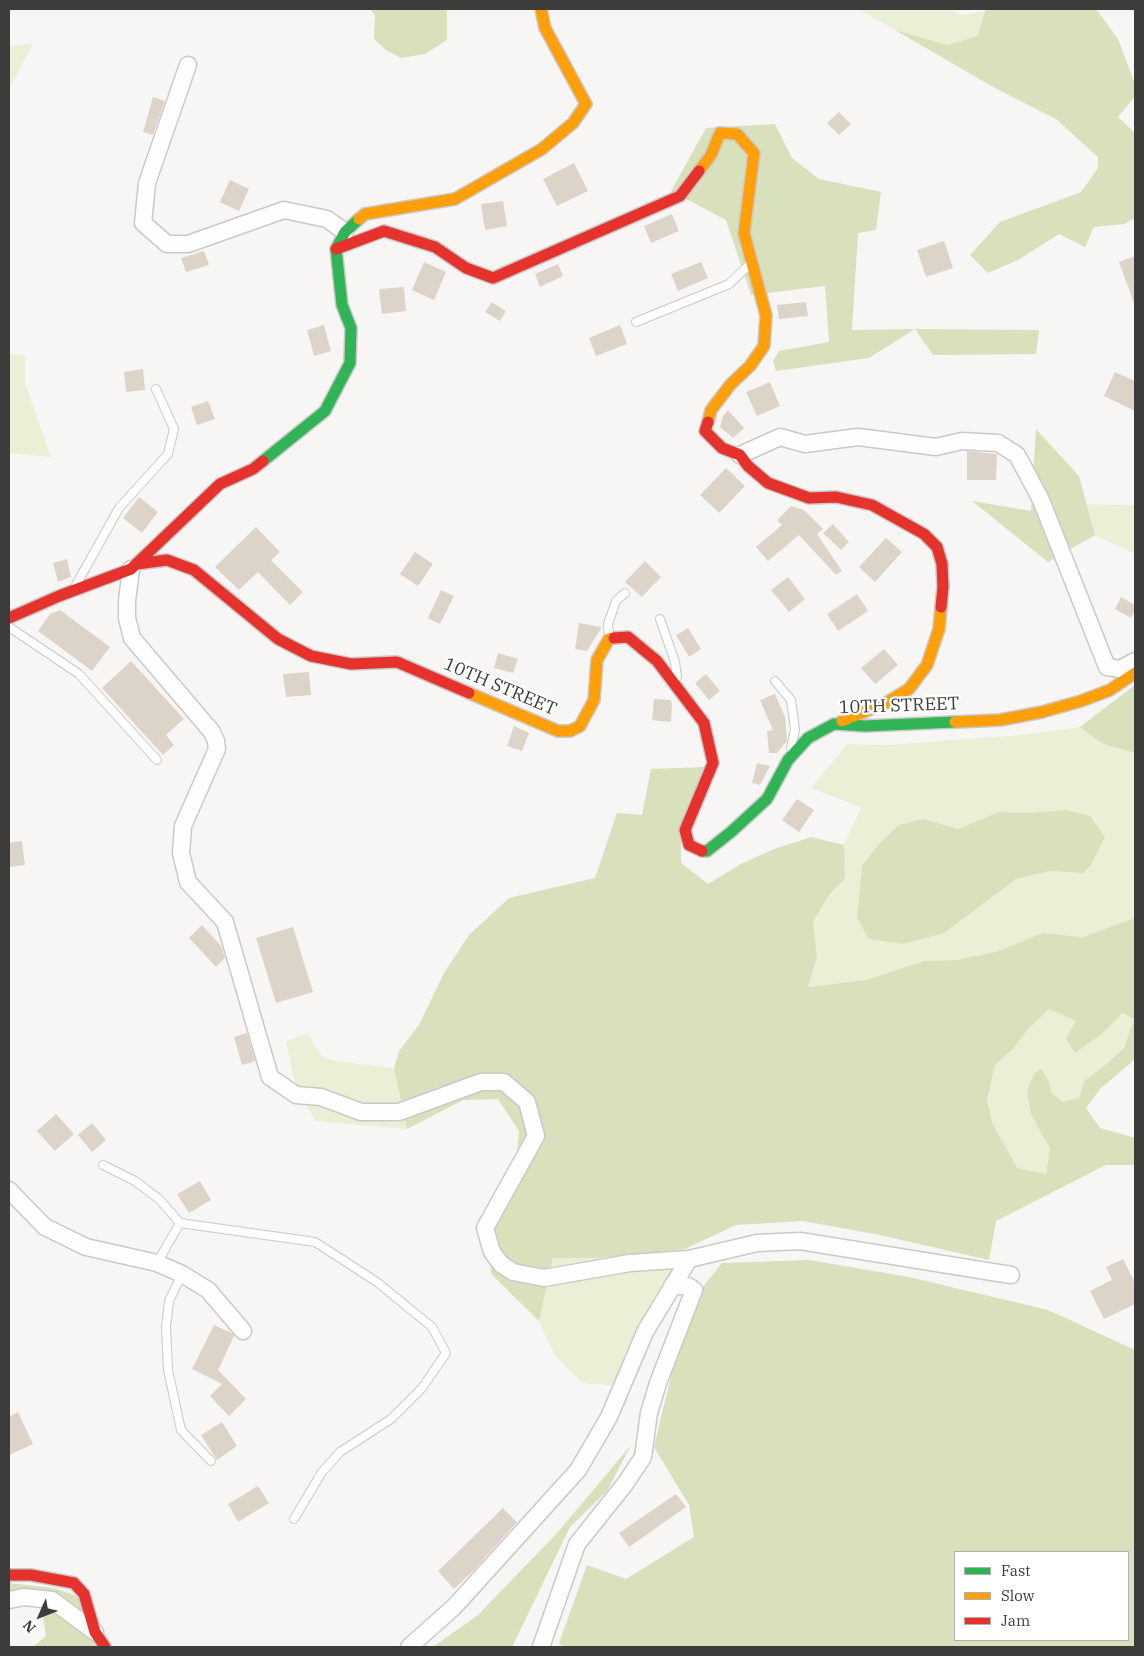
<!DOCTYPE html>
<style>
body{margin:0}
#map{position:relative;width:1144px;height:1656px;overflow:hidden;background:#f7f6f5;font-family:"IBM Plex Serif",serif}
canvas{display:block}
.frame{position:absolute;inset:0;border:10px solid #3c3c3a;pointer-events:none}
.legend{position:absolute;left:954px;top:1551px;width:175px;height:90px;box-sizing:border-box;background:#fff;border:1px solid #b1b1b0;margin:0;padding:6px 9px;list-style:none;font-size:15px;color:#3c3c3a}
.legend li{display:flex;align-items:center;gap:10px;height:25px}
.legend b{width:25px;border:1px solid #b1b1b0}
.north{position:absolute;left:15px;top:1591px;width:50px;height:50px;-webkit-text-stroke:4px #fff;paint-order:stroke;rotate:226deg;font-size:14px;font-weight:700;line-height:20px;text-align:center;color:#3c3c3a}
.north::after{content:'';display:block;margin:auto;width:18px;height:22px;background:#3c3c3a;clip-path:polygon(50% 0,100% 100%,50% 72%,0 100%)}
</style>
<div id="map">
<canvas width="1144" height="1656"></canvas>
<div class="frame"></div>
<ul class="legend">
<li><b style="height:6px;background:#30b455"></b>Fast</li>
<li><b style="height:6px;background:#ff9f0a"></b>Slow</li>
<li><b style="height:6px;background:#e5322d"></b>Jam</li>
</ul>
<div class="north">N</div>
</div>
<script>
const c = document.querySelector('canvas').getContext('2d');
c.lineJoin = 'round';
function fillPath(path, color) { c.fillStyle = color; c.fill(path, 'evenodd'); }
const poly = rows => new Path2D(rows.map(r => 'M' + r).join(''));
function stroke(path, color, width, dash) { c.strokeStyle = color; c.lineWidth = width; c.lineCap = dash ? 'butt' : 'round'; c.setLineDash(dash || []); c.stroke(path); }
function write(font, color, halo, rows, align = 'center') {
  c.font = font + ' "IBM Plex Serif",serif'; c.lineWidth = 4.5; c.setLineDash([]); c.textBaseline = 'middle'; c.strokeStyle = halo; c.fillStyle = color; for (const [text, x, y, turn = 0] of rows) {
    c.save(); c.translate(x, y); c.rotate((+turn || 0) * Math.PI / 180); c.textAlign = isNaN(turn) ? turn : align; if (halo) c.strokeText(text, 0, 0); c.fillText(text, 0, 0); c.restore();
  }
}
fillPath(poly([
 [858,9,950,9,960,15,985,11,977,36,948,45,895,30],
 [33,44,9,89,9,46],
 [9,354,25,355,25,383,51,457,9,453],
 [1087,504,1131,505,1135,507,1135,554,1095,535],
 [1080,727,1103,744,1135,753,1135,918,1083,937,1042,933,999,951,957,960,924,961,866,980,808,987,817,957,813,922,829,895,845,878,844,845,861,807,811,788,848,744,887,745,1020,735],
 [999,812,1028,813,1083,873,1050,871,1016,879,944,933,857,918,862,866,924,819,958,829],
 [1049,1009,1103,1033,1124,1013,1134,1019,1124,1048,1104,1066,1084,1081,1079,1098,1062,1102,1051,1092,1049,1081,1031,1115,1050,1148,1046,1174,1017,1169,992,1122,987,1100,995,1065,1014,1048,1028,1029],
 [308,1034,322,1057,342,1062,394,1068,407,1129,315,1121,295,1084,286,1041],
 [685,1249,631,1387,582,1383,554,1354,539,1321,553,1258,601,1258]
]), '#eaf0d6');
fillPath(poly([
 [370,9,447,9,447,40,425,54,401,58,386,50,374,39,375,15],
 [986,9,1096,9,1118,39,1135,84,1135,96,1118,117,1135,133,1135,218,1124,224,1094,227,1085,247,1059,234,1018,260,988,273,970,255,1000,222,1081,192,1098,168,1098,157,1056,119,993,87,895,30,948,45,977,36],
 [775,124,792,158,819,179,881,192,876,230,858,233,852,330,916,329,1039,330,1036,354,933,355,915,329,869,358,776,371,773,361,779,351,829,342,825,286,751,295,726,220,671,191,706,128],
 [1036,429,1079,476,1095,535,1048,562,972,501,1031,511],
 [1135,685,1135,753,1103,744,1080,727],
 [704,767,681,838,681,863,708,884,741,864,774,849,811,837,844,845,845,878,829,895,813,922,817,957,808,987,866,980,924,961,957,960,999,951,1042,933,1083,937,1135,918,1135,1059,1101,1088,1086,1108,1100,1128,1135,1138,1135,1165,1106,1165,996,1221,989,1260,880,1235,803,1221,736,1225,685,1249,601,1258,553,1258,539,1321,491,1274,488,1222,515,1177,519,1131,498,1099,463,1100,407,1129,394,1068,399,1051,419,1025,444,973,469,935,509,898,595,878,617,813,642,815,651,769],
 [1049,1009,1076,1021,1066,1039,1075,1053,1103,1033,1123,1013,1134,1019,1124,1048,1104,1066,1084,1081,1079,1098,1062,1102,1051,1092,1049,1081,1041,1069,1034,1074,1027,1091,1031,1115,1050,1148,1046,1174,1017,1168,992,1122,987,1100,995,1065,1014,1048,1028,1029],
 [1065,810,1090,816,1105,837,1091,865,1083,873,1050,871,1016,879,944,933,903,944,869,939,857,918,862,866,880,843,899,825,924,819,958,829,999,812,1028,813],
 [809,1260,909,1277,1048,1310,1135,1350,1135,1647,563,1647,559,1643,587,1565,626,1579,694,1537,689,1505,654,1447,672,1372,693,1299,722,1263],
 [955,1552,1128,1552,1128,1640,955,1640],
 [631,1445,607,1491,570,1527,512,1647,433,1647,478,1615,558,1532],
 [9,1583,54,1588,79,1597,95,1647,33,1647,46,1636,40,1597,9,1603]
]), '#d8e0bc');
fillPath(poly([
 [153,97,165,101,153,135,143,132],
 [839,112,851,124,839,135,827,123],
 [574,163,588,191,557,206,543,179],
 [230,180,249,189,239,211,220,202],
 [503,201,507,226,485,230,481,204],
 [672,214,679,231,651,243,644,226],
 [944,241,953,268,926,277,917,250],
 [204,251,209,265,186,272,181,258],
 [1135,256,1135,303,1134,303,1119,262],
 [424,262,446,272,434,300,412,290],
 [701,262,708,278,678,291,671,274],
 [558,264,563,276,540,287,535,274],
 [404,287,406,311,382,314,379,289],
 [492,302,506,311,500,321,485,312],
 [806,302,808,316,779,319,777,305],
 [324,325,331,351,314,356,307,330],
 [620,325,627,344,596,356,589,338],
 [143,369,145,390,126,392,124,372],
 [1115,372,1135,381,1135,411,1104,396],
 [770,382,780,406,757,416,746,392],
 [208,401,215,419,197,425,191,407],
 [728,410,744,428,733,438,720,427,723,416],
 [967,451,997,454,996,480,967,480],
 [726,468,745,486,719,513,700,495],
 [139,497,158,512,142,533,123,518],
 [791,506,804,510,823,529,817,534,842,571,836,575,799,535,768,561,756,547,782,525,777,520],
 [833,524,849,542,841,550,823,533],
 [256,527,280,552,271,560,303,592,290,605,258,572,239,590,215,567],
 [886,538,902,552,875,582,859,567],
 [415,552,433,564,418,586,400,574],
 [67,559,71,577,58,582,53,563],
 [645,561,661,577,642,597,625,582],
 [788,577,805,599,789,612,771,590],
 [441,590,454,596,440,624,428,618],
 [857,594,868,611,838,631,827,614],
 [1121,597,1135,605,1135,610,1131,618,1115,609],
 [60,610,110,647,92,671,38,631,50,614],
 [579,623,602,627,587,651,575,649],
 [688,628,701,649,689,657,676,635],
 [884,649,898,665,875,684,861,668],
 [498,653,518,659,513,673,494,668],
 [131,661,184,719,166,735,174,745,163,755,102,688],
 [309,672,311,695,286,697,283,674],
 [706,674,720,691,709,700,695,683],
 [775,694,785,717,787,741,777,753,769,753,767,731,773,730,760,700],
 [654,699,670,700,672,703,671,722,652,720],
 [514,726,529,733,522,751,507,746],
 [757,763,770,766,760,785,752,783],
 [797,799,814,810,799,832,782,820],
 [22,841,25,865,9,867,9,843],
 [202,925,221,946,225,958,216,967,189,938],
 [293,927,313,992,276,1003,256,938],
 [247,1033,255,1061,242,1065,234,1037],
 [56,1114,74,1134,55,1151,37,1131],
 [92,1123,106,1140,92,1152,78,1135],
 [200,1181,211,1200,189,1213,177,1194],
 [1123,1259,1135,1283,1135,1304,1104,1319,1090,1291,1112,1280,1106,1267],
 [214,1325,232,1333,234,1336,218,1370,246,1399,229,1416,210,1396,222,1384,192,1369],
 [18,1412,33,1444,9,1455,9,1417],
 [222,1422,237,1446,217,1460,201,1435],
 [258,1486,269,1503,238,1522,228,1504],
 [676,1494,686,1507,629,1547,619,1533],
 [503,1508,517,1522,474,1570,454,1589,438,1571]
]), '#ddd4c9');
const lane = poly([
 [636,322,729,284,749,265],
 [76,585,119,508,168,454,174,429,156,389],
 [660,619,675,662,677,677],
 [9,627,79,674,157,760],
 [609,637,608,624,616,601,625,593],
 [775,681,791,700,795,729,791,748],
 [103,1165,135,1181,159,1199,180,1223,157,1263],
 [180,1223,315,1242,377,1282,432,1327,446,1353,422,1388,391,1419,340,1452,322,1472,294,1519],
 [182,1274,169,1301,166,1327,168,1370,181,1430,211,1461]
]);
const street = poly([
 [188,65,147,183,143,223,167,244,188,244,284,210,327,219,345,232],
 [740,455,780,437,805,444,858,437,936,447,962,441,998,443,1017,455,1041,500,1107,667,1120,669,1135,661],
 [131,569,127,601,127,618,132,638,212,732,216,741,217,749,183,826,181,853,188,882,225,922,270,1077,296,1095,321,1097,361,1112,399,1112,481,1082,504,1082,527,1102,536,1136,485,1228,492,1252,501,1264,513,1272,544,1278,630,1263,689,1259],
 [9,1190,45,1227,86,1247,157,1263,182,1274,208,1290,243,1331],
 [9,1600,24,1597,52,1600,95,1632],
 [409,1647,454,1607,578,1470,609,1417,645,1332,689,1259,757,1243,800,1241,1011,1275],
 [541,1647,577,1544,625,1484,643,1457,649,1413,658,1383,694,1290,688,1286,672,1286]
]);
const fast = poly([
 [263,461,325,411,350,363,351,328,342,305,336,249,345,232,359,219],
 [702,851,707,851,731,832,767,799,788,760,808,738,834,724,865,726,955,722]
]);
const slow = poly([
 [699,171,711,155,720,133,737,134,754,153,744,233,766,315,764,346,750,366,731,384,711,410,708,422],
 [359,219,365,214,455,199,542,149,573,123,586,104,545,28,541,9],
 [469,693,558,731,570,731,580,726,594,700,597,660,609,639,614,638],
 [842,721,886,703,909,689,927,665,939,629,941,607],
 [955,722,1000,720,1042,712,1081,701,1110,690,1135,673]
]);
const jam = poly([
 [336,249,384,231,435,247,466,268,493,278,680,196,699,171],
 [708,422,705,431,722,448,740,455,748,466,768,483,809,498,836,497,872,505,924,534,937,547,942,564,943,587,941,607],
 [137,564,167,560,194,570,278,639,311,656,351,664,397,662,469,693],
 [9,618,59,596,131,569,220,484,253,469,263,461],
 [614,638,628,637,657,661,704,723,713,763,685,830,689,845,702,851],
 [9,1575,31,1575,74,1583,84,1594,95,1632,105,1647]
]);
stroke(lane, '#cac9c8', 10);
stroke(street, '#cac9c8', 19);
stroke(fast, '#cac9c8', 14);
stroke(slow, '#cac9c8', 14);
stroke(jam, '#cac9c8', 14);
stroke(lane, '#fefefe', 8);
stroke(street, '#fefefe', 16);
stroke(fast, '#30b455', 11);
stroke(slow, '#ff9f0a', 11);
stroke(jam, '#e5322d', 11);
write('18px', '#3c3c3a', '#fff', [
 ["10TH STREET",500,687,23],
 ["10TH STREET",899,706,-2]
]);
</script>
